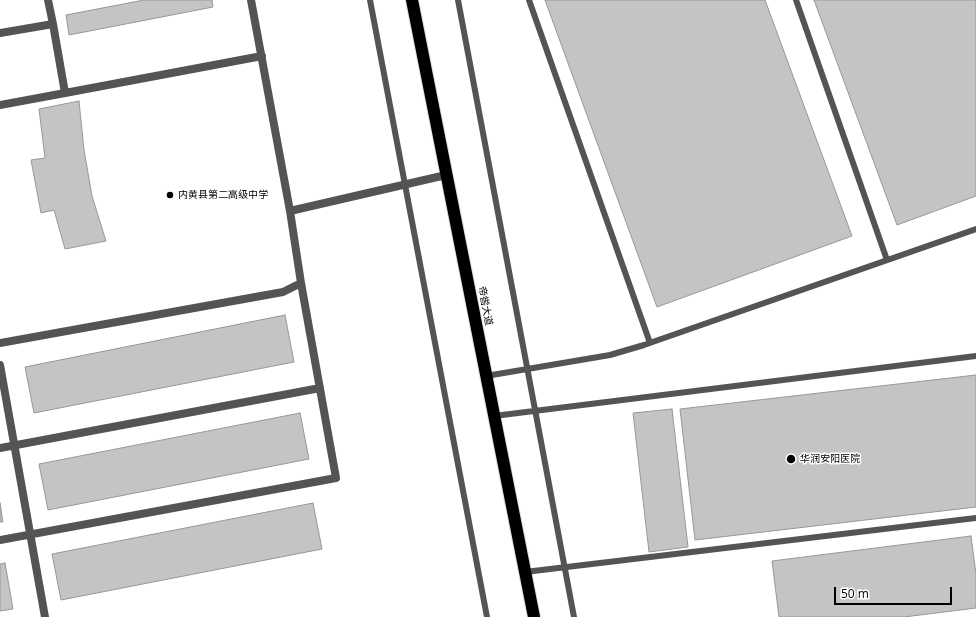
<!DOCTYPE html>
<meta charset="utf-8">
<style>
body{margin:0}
#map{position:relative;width:976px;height:617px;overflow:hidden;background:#fff;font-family:"Open Sans",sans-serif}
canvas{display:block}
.scale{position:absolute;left:834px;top:587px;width:118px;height:18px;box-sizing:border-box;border:2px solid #000;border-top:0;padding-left:5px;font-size:12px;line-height:14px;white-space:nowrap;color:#000;-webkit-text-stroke:3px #fff;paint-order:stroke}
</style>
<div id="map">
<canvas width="976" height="617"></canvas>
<div class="scale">50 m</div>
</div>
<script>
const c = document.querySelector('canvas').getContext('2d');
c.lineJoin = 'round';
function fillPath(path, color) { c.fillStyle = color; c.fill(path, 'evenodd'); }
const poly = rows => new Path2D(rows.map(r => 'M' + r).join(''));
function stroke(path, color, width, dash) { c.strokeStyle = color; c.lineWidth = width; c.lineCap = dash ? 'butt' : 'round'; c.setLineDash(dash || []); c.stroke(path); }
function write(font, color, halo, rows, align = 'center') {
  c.font = font + ' "Open Sans","Noto Sans SC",sans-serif'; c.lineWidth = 3; c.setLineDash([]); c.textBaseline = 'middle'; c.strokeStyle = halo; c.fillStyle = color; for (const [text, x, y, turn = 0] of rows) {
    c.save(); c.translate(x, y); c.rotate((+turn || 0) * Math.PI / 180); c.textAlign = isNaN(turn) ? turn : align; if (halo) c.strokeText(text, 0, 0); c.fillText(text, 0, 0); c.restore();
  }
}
const building = poly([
 [144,0,212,0,213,7,69,35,66,15,144,0],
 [545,0,765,0,852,236,657,307,545,0],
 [814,0,976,0,976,196,897,225,814,0],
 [79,101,84,150,92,196,106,241,65,249,54,210,41,213,31,160,45,158,39,109,79,101],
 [285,315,294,362,34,413,25,367,285,315],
 [976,375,976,507,695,540,680,409,976,375],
 [672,409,688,547,649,552,633,413,672,409],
 [300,413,309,459,48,510,39,464,300,413],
 [0,503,3,522,0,522,0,503],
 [313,503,322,549,61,600,52,554,313,503],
 [971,536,976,574,976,608,904,617,779,617,772,561,971,536],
 [5,563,13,609,0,611,0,564,5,563]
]);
fillPath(building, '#c4c4c4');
stroke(building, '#989898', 1);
const highway = poly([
 [412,0,534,617]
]);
stroke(highway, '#dbdbdb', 14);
stroke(poly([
 [370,0,487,617],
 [458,0,574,617],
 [529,0,650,343],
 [796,0,887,260],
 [486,376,610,355,644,345,976,229],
 [494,416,976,356],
 [525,572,976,518]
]), '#545454', 6);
stroke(poly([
 [48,0,53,24],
 [251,0,290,211],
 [0,33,53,24,65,93,0,105],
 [65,93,262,56],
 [0,343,283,292,301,283,290,211,446,175],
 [0,365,45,617],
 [0,448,320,388],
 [0,540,336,478,301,283]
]), '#545454', 8);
stroke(highway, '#000', 12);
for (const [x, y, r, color] of [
 [170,195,4,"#000"],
 [791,459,5,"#000"]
]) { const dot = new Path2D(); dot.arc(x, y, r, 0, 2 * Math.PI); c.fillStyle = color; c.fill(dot); stroke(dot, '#fff', 1.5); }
write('10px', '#000', '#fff', [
 ["内黄县第二高级中学",178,195],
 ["华润安阳医院",800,459]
], 'left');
write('10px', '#000', '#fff', [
 ["帝喾大道",485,306,79]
]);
</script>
